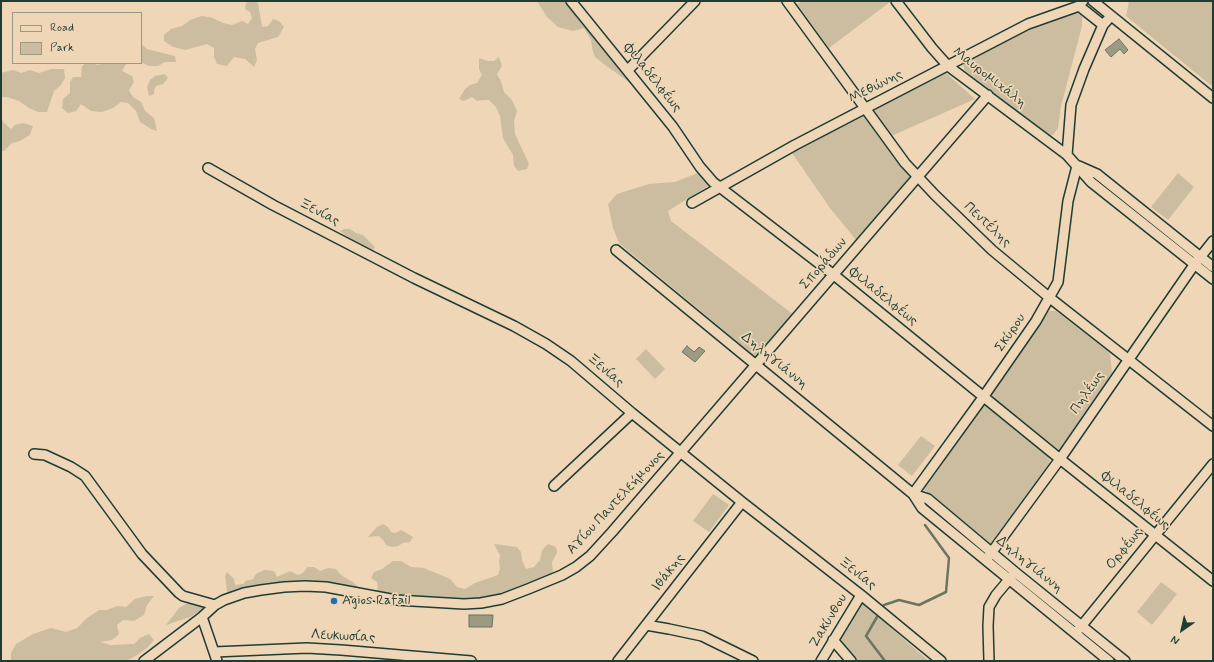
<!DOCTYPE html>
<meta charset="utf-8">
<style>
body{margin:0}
#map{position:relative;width:1214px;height:662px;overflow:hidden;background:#eed6b6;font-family:Mynerve,sans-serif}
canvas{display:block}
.frame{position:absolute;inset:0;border:2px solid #1f3d34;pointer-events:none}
.legend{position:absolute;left:12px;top:12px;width:130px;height:52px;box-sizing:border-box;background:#eed6b6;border:1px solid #9b9982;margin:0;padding:5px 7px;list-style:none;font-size:12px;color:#1f3d34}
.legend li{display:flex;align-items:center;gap:8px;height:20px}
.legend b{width:20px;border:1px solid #9b9982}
.north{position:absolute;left:1162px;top:610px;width:40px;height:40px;-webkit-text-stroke:3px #eed6b6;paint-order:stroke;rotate:214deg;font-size:11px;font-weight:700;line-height:16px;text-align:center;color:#1f3d34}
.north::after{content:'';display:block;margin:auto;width:14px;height:18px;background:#1f3d34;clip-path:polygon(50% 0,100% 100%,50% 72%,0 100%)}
</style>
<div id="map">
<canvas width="1214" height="662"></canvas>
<div class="frame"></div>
<ul class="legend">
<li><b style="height:5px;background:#eed6b6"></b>Road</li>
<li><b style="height:11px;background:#ccbda1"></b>Park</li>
</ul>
<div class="north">N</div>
</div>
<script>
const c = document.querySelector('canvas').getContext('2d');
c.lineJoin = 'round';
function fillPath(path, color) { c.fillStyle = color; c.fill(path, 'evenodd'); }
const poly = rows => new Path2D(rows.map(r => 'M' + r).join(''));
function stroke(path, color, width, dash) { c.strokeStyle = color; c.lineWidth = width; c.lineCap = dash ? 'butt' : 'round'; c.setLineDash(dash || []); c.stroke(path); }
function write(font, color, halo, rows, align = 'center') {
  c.font = font + ' Mynerve,sans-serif'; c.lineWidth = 3.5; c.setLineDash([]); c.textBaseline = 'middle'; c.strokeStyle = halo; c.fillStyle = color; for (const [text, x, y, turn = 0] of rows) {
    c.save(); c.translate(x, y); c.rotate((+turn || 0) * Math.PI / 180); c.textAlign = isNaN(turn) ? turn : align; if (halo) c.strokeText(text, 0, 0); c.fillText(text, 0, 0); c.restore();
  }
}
fillPath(poly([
 [250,1,254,1,258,3,262,27,268,26,273,19,279,21,284,27,278,37,258,43,255,49,257,60,254,67,245,59,234,57,227,66,217,64,214,57,214,48,207,44,185,50,173,47,164,41,164,35,171,29,182,26,190,20,202,16,213,18,223,23,232,25,242,21,248,24,252,18,250,12,245,9,246,3],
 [537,1,565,1,629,82,605,65,595,57,592,48,591,40,584,28,573,31,558,27,547,17],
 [802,1,890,1,890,2,829,48,797,4],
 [1129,1,1213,1,1213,87,1126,16],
 [1075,12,1082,16,1082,26,1061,106,1058,128,1053,135,1047,135,965,71,963,64,967,60,1058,14],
 [141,44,147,49,175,56,176,62,165,62,158,66,149,66,141,62],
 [499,57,502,66,497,74,501,81,504,92,512,100,517,111,514,121,515,134,529,164,527,169,518,171,514,166,513,155,503,138,500,116,496,107,489,100,483,100,477,101,472,97,464,101,459,99,465,89,470,85,477,83,482,75,479,69,479,58,488,61,494,61],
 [86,63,91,63,98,65,103,63,127,63,122,71,132,76,134,82,129,90,133,97,141,102,145,111,154,118,157,131,151,129,140,122,136,111,128,103,121,102,113,108,102,112,91,111,81,104,76,111,68,113,62,108,63,99,70,93,70,82,73,77,81,77,82,66],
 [51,69,64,69,65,78,61,85,54,91,47,112,38,112,29,108,19,101,7,97,1,97,1,73,13,70,21,73,30,70,39,73],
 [945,72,975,99,889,137,873,108],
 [165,74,168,78,163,84,156,86,154,90,154,94,149,96,147,87,150,80,155,76],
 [864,113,889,147,911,176,857,241,830,208,792,153],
 [1,118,4,123,11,129,15,125,23,123,33,126,30,135,20,141,12,143,4,151,1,151],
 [700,172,711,184,668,211,671,221,794,315,757,358,619,243,613,228,608,204,617,194,649,184,675,182],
 [1178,173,1194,187,1168,220,1151,207],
 [344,229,350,229,356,233,363,235,375,247,373,250,352,240,340,231],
 [1049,311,1056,311,1110,353,1112,373,1059,450,993,398,991,394,992,389],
 [646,349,665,369,655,379,636,359],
 [986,405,1036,444,1049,456,1050,465,992,547,923,489,982,406],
 [921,436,935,446,912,476,898,465],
 [713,494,729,505,709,532,693,521],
 [383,524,388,527,391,532,395,533,401,530,413,537,410,542,403,543,398,546,392,547,386,545,383,540,379,536,368,537,377,527],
 [494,544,517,547,521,552,522,560,526,569,534,567,540,560,542,550,548,544,556,547,557,553,552,562,553,572,551,577,494,598,468,600,427,599,375,593,378,588,377,582,371,578,374,572,382,569,393,561,401,561,411,567,424,568,450,579,457,587,465,589,475,583,498,575,500,568,499,562,500,555],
 [307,567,314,567,320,571,328,568,336,569,341,575,349,580,353,582,358,587,350,587,333,584,224,597,227,592,225,576,227,572,234,579,235,585,243,584,246,581,253,579,256,574,264,570,274,571,277,577,290,571,298,575,303,573],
 [1161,582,1177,594,1152,625,1137,612],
 [147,596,154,596,147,605,144,615,134,621,123,620,117,625,119,634,112,640,100,642,111,645,134,644,140,638,149,634,154,640,147,648,137,655,126,661,11,661,11,653,16,644,33,634,51,628,66,632,77,628,87,618,99,610,107,610,117,606,126,607,135,599],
 [863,602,880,616,891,628,929,661,855,661,843,645,841,639,841,636,861,603],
 [195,603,207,607,190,617,166,625,179,608,186,604]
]), '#ccbda1');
const water = poly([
 [1119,39,1128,50,1124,54,1120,49,1111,57,1105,50,1119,39],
 [687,346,694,352,699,347,705,351,695,362,682,352,687,346],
 [469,615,493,615,492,627,469,627,469,615]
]);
fillPath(water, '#9c9a83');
stroke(water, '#6a7563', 1);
stroke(poly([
 [884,605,899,600,919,605,946,592,949,558,925,525],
 [877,617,866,636,885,661]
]), '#6a7563', 2.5);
const minor = poly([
 [571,1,673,127,700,167,713,182,834,275,1060,459,1213,581],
 [787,1,905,163,935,195,992,250,1050,298,1213,426],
 [896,1,932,48,948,66,1067,155,1091,182,1213,279],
 [1093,1,1213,98],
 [1079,6,1103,25],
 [628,70,695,1],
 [1067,155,1071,105,1084,69,1103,25,1111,16],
 [1077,166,1068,201,1058,282,1036,321,984,396,913,494,928,499,1015,572,1125,661],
 [1079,166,1097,174,1213,267],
 [208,168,273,205,414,278,514,326,546,344,571,361,632,413,742,502,861,595,941,661],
 [692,203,795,145,866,108,1028,24,1079,6,1083,1],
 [616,250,913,494,922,508,1109,661],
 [34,454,45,455,71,467,85,476,142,554,179,593,183,596,215,605],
 [554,486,632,413],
 [989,556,1060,459,1194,265,1213,241],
 [202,617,217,661],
 [646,625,669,629,702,636,753,661],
 [1079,629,1213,464],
 [833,640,851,661],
 [214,652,307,648,341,650,471,661],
 [144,661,202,617,215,605,224,600,244,593,261,590,284,587,305,586,326,587,396,600,464,604,481,603,502,599,528,589,562,575,576,567,590,556,612,532,988,95],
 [618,661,742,502],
 [821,661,861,595],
 [989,661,988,626,989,607,996,595,1012,576]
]);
stroke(minor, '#1f3d34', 12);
stroke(minor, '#eed6b6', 9);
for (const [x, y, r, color] of [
 [334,601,4,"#1f6fb2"]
]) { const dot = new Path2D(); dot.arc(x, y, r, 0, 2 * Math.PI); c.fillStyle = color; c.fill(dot); stroke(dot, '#eed6b6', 1.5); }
write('14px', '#1f3d34', '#eed6b6', [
 ["Φιλαδελφέως",652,78,51],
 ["Μαυρομιχάλη",989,78,38],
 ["Μεθώνης",876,87,-27],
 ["Ξενίας",319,213,27],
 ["Πεντέλης",987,225,43],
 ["Σποράδων",824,264,-49],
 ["Φιλαδελφέως",883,297,39],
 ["Σκύρου",1011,333,-56],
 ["Δηληγιάννη",774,361,39],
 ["Ξενίας",605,371,40],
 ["Πηλέως",1088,393,-55],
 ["Φιλαδελφέως",1135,501,39],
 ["Αγίου Παντελεήμονος",616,503,-47],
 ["Ορφέως",1125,549,-51],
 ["Δηληγιάννη",1029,565,39],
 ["Ιθάκης",669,573,-52],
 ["Ξενίας",857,574,38],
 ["Ζακύνθου",829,621,-59],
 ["Λευκωσίας",343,637,3]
]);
write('14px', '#1f3d34', '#eed6b6', [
 ["Agios Rafail",342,601]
], 'left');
</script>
